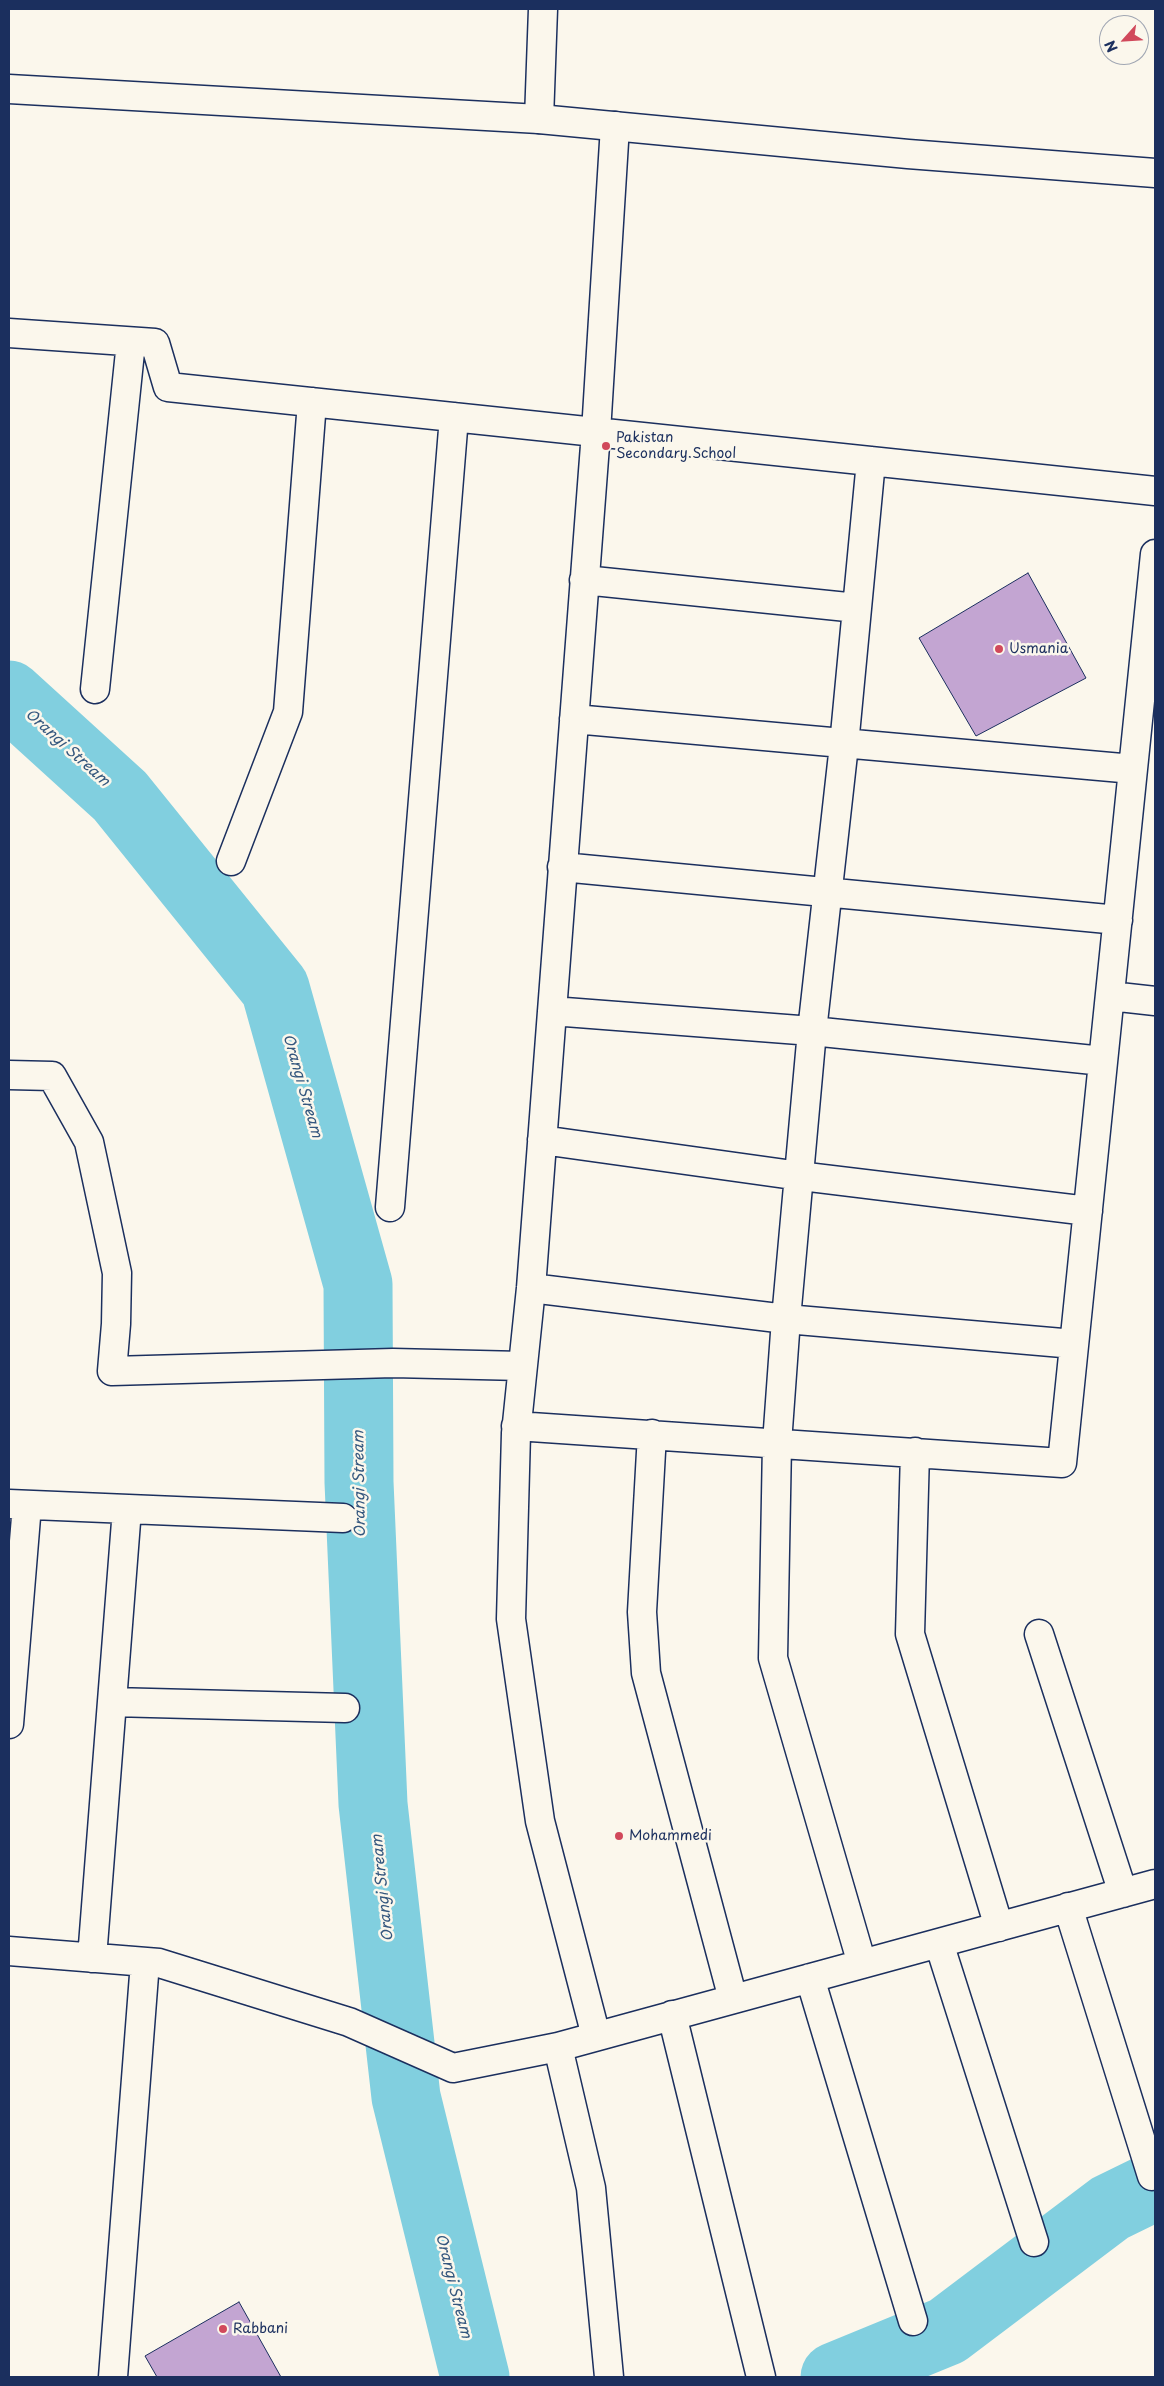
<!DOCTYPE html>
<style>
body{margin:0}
#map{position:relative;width:1164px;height:2386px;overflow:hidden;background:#fbf7ec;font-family:"Playpen Sans",sans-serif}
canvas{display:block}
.frame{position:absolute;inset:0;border:10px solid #1b2f5e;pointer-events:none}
.north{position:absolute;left:1099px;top:15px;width:50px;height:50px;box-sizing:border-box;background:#fbf7ec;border:1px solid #a1a7b3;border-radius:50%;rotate:244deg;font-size:14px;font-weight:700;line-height:20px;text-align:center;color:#1b2f5e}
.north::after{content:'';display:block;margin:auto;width:18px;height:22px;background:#d1495b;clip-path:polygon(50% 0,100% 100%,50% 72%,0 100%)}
</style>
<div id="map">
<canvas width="1164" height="2386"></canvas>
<div class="frame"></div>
<div class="north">N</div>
</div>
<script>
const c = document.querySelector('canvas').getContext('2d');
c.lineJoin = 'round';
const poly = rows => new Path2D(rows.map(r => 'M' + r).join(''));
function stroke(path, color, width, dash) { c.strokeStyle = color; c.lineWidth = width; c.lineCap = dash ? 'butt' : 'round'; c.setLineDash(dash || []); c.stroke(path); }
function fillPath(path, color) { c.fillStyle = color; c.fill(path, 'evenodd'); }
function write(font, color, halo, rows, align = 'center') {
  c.font = font + ' "Playpen Sans",sans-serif'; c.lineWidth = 5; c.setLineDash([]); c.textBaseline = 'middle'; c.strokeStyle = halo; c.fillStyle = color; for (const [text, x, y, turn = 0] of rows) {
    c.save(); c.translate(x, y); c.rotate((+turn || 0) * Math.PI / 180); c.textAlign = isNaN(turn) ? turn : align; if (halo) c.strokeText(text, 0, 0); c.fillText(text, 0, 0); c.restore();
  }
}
stroke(poly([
 [9,695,120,796,275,988,358,1284,359,1482,373,1804,406,2097,475,2377],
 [835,2377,947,2331,1110,2208,1155,2186]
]), '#81cfdf', 69);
const building = poly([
 [1028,573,1086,678,976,736,919,638,1028,573],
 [239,2302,281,2377,157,2377,145,2356,239,2302]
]);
fillPath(building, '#c3a5d2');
stroke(building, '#1b2f5e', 1);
const minor = poly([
 [539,119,543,9],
 [9,333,155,343,168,387,1155,491],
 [584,580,857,608],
 [95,689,131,342],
 [574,719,1133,769],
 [231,861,288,712,312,402],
 [562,867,1118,920],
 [1110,996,1155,1001],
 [552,1011,812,1031,1103,1061],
 [9,1075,52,1076,89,1142,117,1273,116,1324,112,1371,393,1363,522,1366],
 [542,1140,800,1176,1088,1211],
 [390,1207,454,417],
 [531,1288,786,1319,1074,1344],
 [516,1426,1062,1463,1155,554],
 [652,1434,642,1612,646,1673,733,1999],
 [915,1452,910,1634,999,1927],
 [9,1504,343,1518],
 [1039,1634,1123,1893],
 [112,1702,345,1708],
 [9,1724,27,1505],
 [1068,1907,1152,2176],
 [939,1943,1034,2242],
 [9,1951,159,1963,349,2022,453,2068,558,2047,1155,1884],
 [92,1958,127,1509],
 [862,1964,773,1658,777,1443,786,1319,812,1031,844,745,871,461],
 [810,1978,913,2321],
 [672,2015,761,2377],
 [596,2036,540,1821,511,1619,516,1433,531,1288,596,432,615,126],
 [558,2047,591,2188,609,2377],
 [113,2377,145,1962]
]);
const secondary = poly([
 [9,89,539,119,908,154,1155,173]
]);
stroke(minor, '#1b2f5e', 31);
stroke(secondary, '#1b2f5e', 31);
stroke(minor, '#fbf7ec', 28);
stroke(secondary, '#fbf7ec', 28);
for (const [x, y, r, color] of [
 [606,446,5,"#d1495b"],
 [999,649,5,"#d1495b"],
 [619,1836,5,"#d1495b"],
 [223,2329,5,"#d1495b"]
]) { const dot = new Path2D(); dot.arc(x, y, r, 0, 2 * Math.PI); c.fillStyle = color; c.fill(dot); stroke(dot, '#fbf7ec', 2); }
write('14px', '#1b2f5e', '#fbf7ec', [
 ["Pakistan",616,438],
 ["Secondary School",616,454],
 ["Usmania",1009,649],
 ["Mohammedi",629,1836],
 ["Rabbani",233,2329]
], 'left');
write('italic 15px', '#34577e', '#fbf7ec', [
 ["Orangi Stream",67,748,42],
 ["Orangi Stream",302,1086,74],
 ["Orangi Stream",360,1484,-91],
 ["Orangi Stream",383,1888,-96],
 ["Orangi Stream",453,2286,76]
]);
</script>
